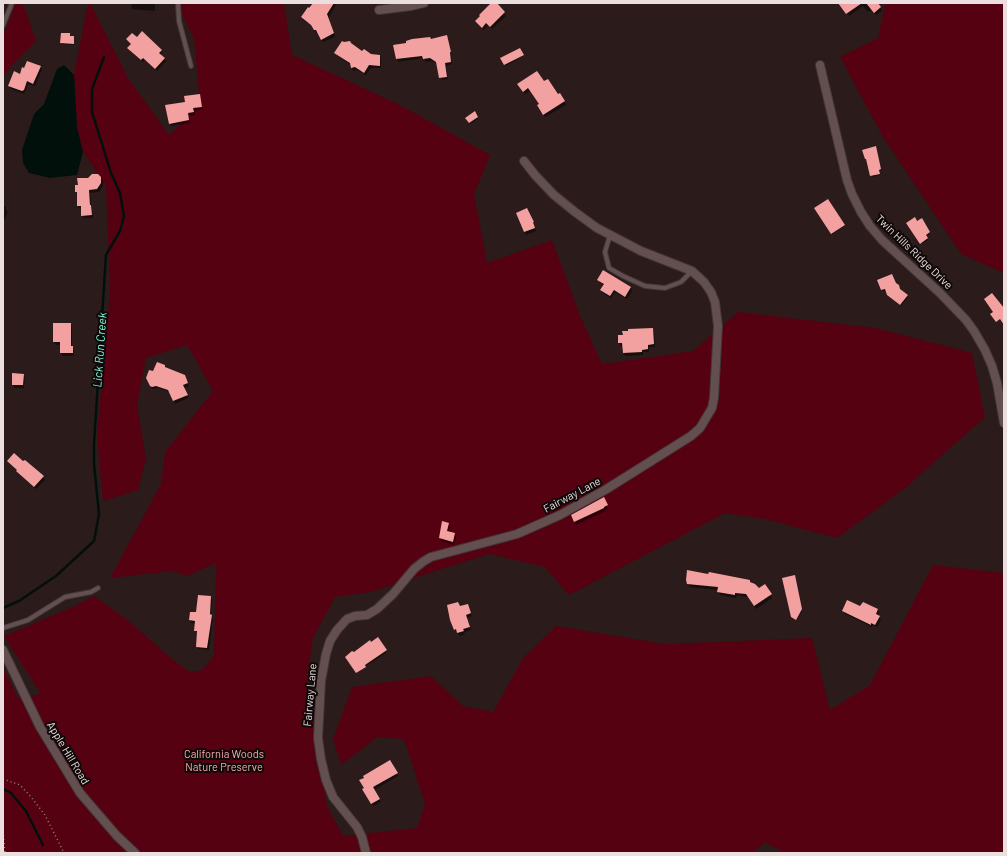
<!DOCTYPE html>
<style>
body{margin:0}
#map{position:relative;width:1007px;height:856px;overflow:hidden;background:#2c1b1b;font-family:Barlow,sans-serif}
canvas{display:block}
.frame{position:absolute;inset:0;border:4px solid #ebdede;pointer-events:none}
</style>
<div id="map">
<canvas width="1007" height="856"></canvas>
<div class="frame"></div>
</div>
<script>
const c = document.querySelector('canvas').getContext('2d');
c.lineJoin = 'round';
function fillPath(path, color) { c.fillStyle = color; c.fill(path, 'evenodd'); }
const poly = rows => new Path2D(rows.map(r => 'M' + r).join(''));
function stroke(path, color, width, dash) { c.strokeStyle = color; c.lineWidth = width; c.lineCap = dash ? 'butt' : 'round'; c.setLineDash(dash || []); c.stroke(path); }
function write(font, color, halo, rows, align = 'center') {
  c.font = font + ' Barlow,sans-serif'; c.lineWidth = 4; c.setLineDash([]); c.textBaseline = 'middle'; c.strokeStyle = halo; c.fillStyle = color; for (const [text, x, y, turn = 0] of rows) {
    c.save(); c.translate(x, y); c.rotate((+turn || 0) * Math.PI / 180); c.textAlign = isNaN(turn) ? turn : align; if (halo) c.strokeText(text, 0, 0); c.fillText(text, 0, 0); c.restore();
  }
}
fillPath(poly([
 [21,3,26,11,36,41,10,67,3,77,3,35,12,14,14,5],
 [88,3,90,3,128,78,169,135,200,104,194,39,177,3,284,3,292,55,400,105,490,155,474,194,487,263,552,240,581,318,602,364,693,351,738,312,876,328,972,353,985,417,905,488,837,538,765,519,725,513,569,595,545,567,489,554,370,592,335,597,313,638,307,677,327,806,343,836,417,828,425,804,404,739,377,737,341,765,333,739,352,687,431,676,463,706,493,712,523,658,556,626,664,644,812,638,830,710,870,685,933,565,1004,573,1004,853,784,853,765,842,753,853,3,853,3,668,18,698,41,694,4,636,73,607,94,596,129,621,173,660,190,672,202,670,214,656,216,563,187,576,173,571,110,578,161,484,165,452,213,391,187,345,146,358,137,405,146,459,138,490,103,501,97,434,110,293,106,186,83,152,77,127,74,75],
 [884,3,1004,3,1004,273,961,254,883,137,840,57,878,38,885,5]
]), '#560112');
fillPath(poly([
 [64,65,74,75,77,127,83,152,77,175,50,178,29,173,23,163,22,150,34,114,44,104,57,69]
]), '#02100c');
fillPath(poly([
 [131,3,155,3,155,11,132,9],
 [312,3,337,3,328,18,335,37,323,42,318,32,316,33,314,27,303,20,302,17],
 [495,3,506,16,492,29,488,25,484,30,478,24],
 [839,3,878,3,882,11,876,15,872,10,868,12,863,6,849,16],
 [62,34,74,37,74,45,62,44],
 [446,36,452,55,451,55,452,64,446,66,448,79,442,80,438,64,432,61,426,62,424,58,398,62,397,59,431,40],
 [127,39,137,39,161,51,162,53,161,55,166,61,157,71,145,60,143,62,130,51,131,45],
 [519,49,523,56,506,66,502,59],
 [362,52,380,56,381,59,381,68,371,68,366,75,357,70,353,71,351,65,337,55,335,53],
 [40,66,42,69,35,86,28,84,24,94,11,89,9,86,21,75],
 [518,84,558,96,560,95,566,105,545,117,538,106,540,104,530,91,525,94],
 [199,95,203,109,194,111,195,115,188,116,190,123,171,126,170,123,186,102],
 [474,113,478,119,470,124,466,118],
 [876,148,881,170,879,171,880,175,872,177,863,150],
 [101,178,103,181,103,186,99,192,90,193,93,218,84,218,82,215,82,208,80,209,78,206,78,195,76,192],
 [828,201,845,226,832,234,816,209],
 [3,206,6,207,6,210,8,211,5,220,4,219,3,221],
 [517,214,530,214,536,231,526,235],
 [921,219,930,234,926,236,928,240,921,244,908,223,917,222],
 [604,271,631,288,632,291,627,299,615,292,611,298,603,293,601,290,604,285,598,280],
 [878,280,907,296,908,297,901,306,888,296,886,290,883,291],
 [71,324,72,327,72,347,74,350,74,356,63,356,61,353,61,345,56,345,54,342],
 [653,329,654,331,655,347,649,347,649,352,643,352,643,355,625,356,624,353,623,346,621,346,619,343,624,336,629,331],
 [165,366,166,369,186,379,189,386,184,388,188,398,175,404,170,392,158,388,152,389,151,386,154,372],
 [23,375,25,377,24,388,15,388,13,385],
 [8,461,43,477,45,480,36,489,19,474,17,471],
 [603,498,608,508,605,510,605,511,576,525,572,516],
 [449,524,450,527,449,532,455,534,456,537,454,545,441,541,440,538],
 [795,577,802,611,796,620,793,618],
 [750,581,759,590,765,586,772,598,756,609,748,597,737,595,736,598,720,595,718,590,690,587,688,583],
 [211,597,212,600,211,615,213,618,209,650,198,649,197,646,196,624,192,623,190,620,191,613,197,613],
 [468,605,472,616,467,618,471,630,464,632,465,634,460,636,455,629,460,607],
 [860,608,878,610,879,613,878,616,881,620,877,627,873,625,872,627,845,614,843,611],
 [378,639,387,652,357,672,353,654],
 [390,762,398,776,374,790,381,802,373,806,363,790]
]), '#0007');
stroke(poly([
 [3,608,19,601,56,576,94,541,99,514,94,464,94,444,106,255,120,231,124,216,120,193,111,173,92,112,92,89,104,57],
 [3,789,11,793,26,811,43,845]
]), '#02100c', 2.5);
fillPath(poly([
 [313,3,334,3,327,14,334,33,321,40,316,30,314,30,311,25,301,17,308,7,309,8],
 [491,3,497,3,505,12,490,27,486,23,482,28,475,21,480,16,479,15],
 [838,3,862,3,846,14],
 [866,3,878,3,881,7,874,13],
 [142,31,162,50,159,53,165,58,155,69,143,58,141,60,127,48,131,44,126,39,132,33,137,37],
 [61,33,70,33,70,36,74,36,74,44,60,43],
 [447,35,451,52,450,52,451,62,445,63,447,77,439,78,436,62,430,58,423,59,422,56,396,59,393,45,406,43,406,41,412,39,430,37,431,39],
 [342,41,344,42,350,41,351,43,362,51,364,49,371,54,380,55,380,66,369,65,364,73,355,67,351,68,350,63,334,53],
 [520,48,524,55,504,65,500,58],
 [27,61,41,66,33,84,27,81,24,90,22,91,8,86,14,71,20,74,22,67,24,68],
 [537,71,544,81,548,79,558,94,560,93,565,101,543,115,537,105,539,104,528,88,523,92,517,84],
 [200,94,202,107,193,108,194,112,188,113,189,120,169,124,165,105,185,102,184,96],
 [475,111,478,117,469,123,465,118],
 [876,146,881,169,879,170,880,174,870,176,866,159,865,159,862,150],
 [92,174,98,174,101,177,101,183,97,189,89,190,90,205,91,205,92,215,81,216,81,206,77,206,77,192,75,192,75,185,78,185,77,178,88,178],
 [828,199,845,225,831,234,814,208],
 [527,208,534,222,533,222,535,228,524,232,516,213],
 [915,217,917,221,922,218,930,232,926,235,928,238,920,244,906,223],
 [603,270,631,287,625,297,614,290,610,296,600,290,604,284,597,280],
 [892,274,896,283,899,285,900,289,908,295,900,305,887,295,885,289,881,290,877,280],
 [992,293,1004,308,1004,325,1000,319,996,322,990,314,993,312,984,299],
 [53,323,71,323,71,346,73,346,73,353,60,353,60,342,53,342],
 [653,328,654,344,648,345,648,349,642,350,642,352,623,353,622,343,618,343,618,335,623,335,622,331,628,331,628,329],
 [157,362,165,365,165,367,185,375,188,383,183,385,188,395,173,401,168,390,156,386,152,387,150,386,146,378,149,370,153,371],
 [12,373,24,374,23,385,12,385],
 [14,453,23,461,25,460,44,476,34,487,16,471,17,470,7,461],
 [604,497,608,505,604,507,604,508,574,522,571,515],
 [442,521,449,523,447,531,455,533,453,542,439,538],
 [687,570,708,574,709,572,750,580,750,582,755,584,759,588,765,584,772,594,754,606,746,594,735,593,735,595,717,592,718,587,687,584,686,580],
 [795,575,802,609,796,620,791,617,782,578],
 [198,595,211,596,210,614,212,615,207,648,196,647,197,631,194,631,195,621,189,620,190,612,196,612],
 [847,600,860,606,863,602,878,609,876,614,880,616,875,625,871,623,871,625,842,611],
 [458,602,460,606,468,604,471,613,466,615,470,627,463,629,464,631,457,633,456,629,454,630,450,620,447,605],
 [378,637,387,650,365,665,366,667,356,673,345,657,352,651,354,652,370,640,371,642],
 [390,760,398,773,373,787,380,799,371,804,362,789,364,788,359,780,364,778,363,776]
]), '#f3a0a0');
const service = poly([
 [178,3,179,21,191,66],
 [3,25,12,3],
 [610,235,605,252,609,268,623,276,645,286,665,288,681,282,692,271],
 [3,628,28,620,65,597,91,592,98,588]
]);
const minor = poly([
 [379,10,411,6,424,3],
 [820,65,847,180,852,194,861,212,870,226,882,240,940,293,966,320,974,331,985,350,992,366,997,383,1004,423],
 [3,650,40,727,80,793,117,836,135,853],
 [366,853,362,837,357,827,333,797,326,780,321,759,318,738,321,681,326,654,330,641,337,630,347,619,355,616,367,615,377,609,393,594,414,569,424,561,431,557,517,534,560,515,605,490,691,436,700,428,712,408,714,398,718,326,715,302,711,292,704,282,692,271,641,251,597,228,575,212,554,195,535,175,524,161]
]);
stroke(service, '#433636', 6);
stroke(minor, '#433636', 10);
stroke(poly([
 [3,779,20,785,31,797,45,815,64,853],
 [3,831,5,853]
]), '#928383', 1.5, [1, 3]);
stroke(service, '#634f4f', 4);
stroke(minor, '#634f4f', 8);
write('11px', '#ebdede', '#0f0808', [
 ["Twin Hills Ridge Drive",914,252,44],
 ["Fairway Lane",572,495,-28],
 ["Fairway Lane",310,695,-85],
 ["Apple Hill Road",68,753,59]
]);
write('11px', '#fbadad', '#0f0808', [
 ["California Woods",224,754],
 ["Nature Preserve",224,767]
]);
write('italic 12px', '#7ffede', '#0f0808', [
 ["Lick Run Creek",100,350,-86]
]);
</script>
